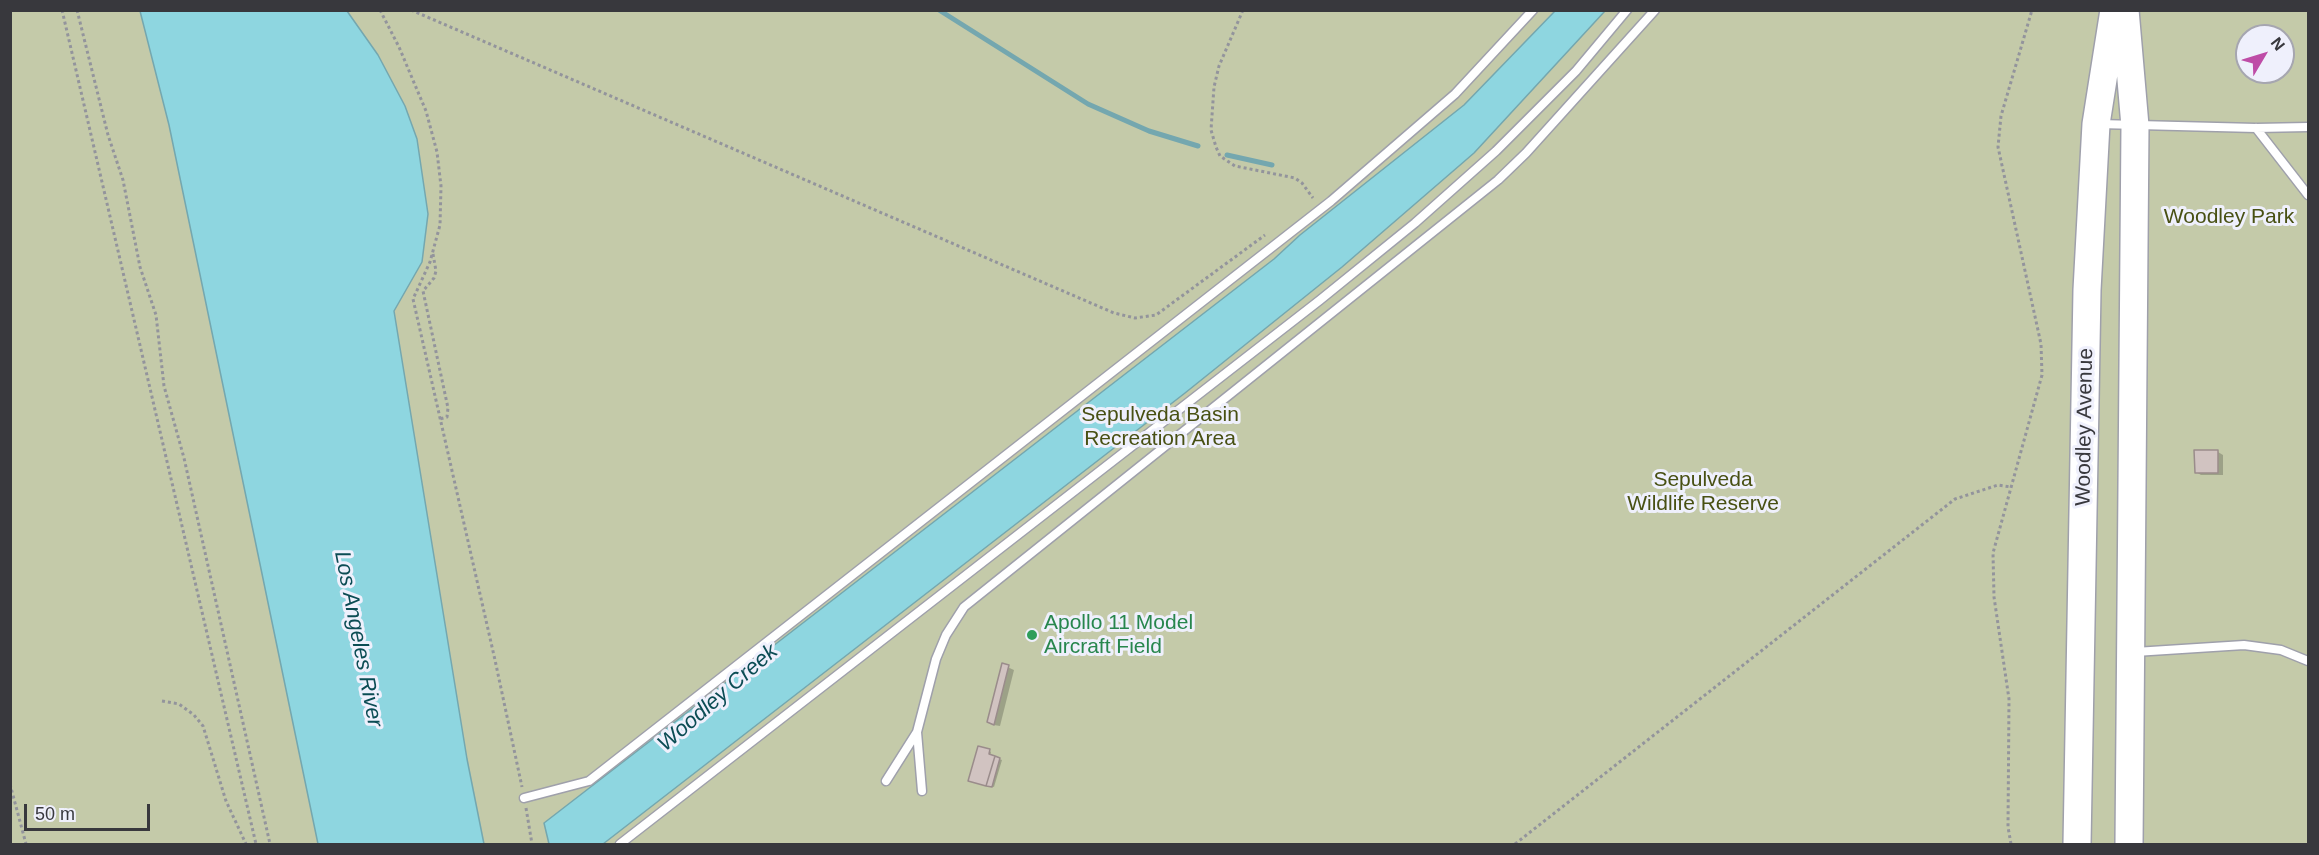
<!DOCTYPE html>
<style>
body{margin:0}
#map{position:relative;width:2319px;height:855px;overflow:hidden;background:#e2e3ef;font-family:Helvetica,sans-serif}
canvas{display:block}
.frame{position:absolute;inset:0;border:12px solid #38383d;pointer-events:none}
.north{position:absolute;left:2235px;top:24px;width:60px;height:60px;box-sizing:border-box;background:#eff0fc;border:2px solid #a6a6b0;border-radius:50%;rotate:52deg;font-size:16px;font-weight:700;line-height:24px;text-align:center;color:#38383d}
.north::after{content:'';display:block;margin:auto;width:21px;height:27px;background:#be4ca7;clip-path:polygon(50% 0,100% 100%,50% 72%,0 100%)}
.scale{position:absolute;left:24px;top:804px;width:126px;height:27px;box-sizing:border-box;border:3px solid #38383d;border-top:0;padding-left:8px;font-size:18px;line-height:21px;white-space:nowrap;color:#38383d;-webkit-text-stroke:4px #eff0fc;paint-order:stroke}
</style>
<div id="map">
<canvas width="2319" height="855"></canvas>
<div class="frame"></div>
<div class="north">N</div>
<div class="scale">50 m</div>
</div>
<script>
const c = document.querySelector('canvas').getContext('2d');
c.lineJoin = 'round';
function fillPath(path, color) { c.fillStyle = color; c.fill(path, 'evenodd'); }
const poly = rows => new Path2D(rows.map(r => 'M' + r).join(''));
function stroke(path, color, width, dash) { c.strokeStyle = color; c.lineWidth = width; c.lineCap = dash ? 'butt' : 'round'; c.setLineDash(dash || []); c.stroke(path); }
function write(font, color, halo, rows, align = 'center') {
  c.font = font + ' Helvetica,sans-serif'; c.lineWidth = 6; c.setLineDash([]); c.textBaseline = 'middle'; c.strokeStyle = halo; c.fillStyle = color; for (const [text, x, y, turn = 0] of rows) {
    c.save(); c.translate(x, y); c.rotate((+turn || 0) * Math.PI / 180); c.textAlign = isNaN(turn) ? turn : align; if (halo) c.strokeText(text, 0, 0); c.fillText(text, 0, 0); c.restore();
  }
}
fillPath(poly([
 [10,11,2308,11,2308,844,11,844],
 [2247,36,2283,36,2283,72,2247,72]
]), '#c4caa9');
const water = poly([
 [140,11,347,11,378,55,405,106,417,139,428,214,422,262,394,311,467,759,484,844,318,844,169,125,140,11],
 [1555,11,1605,11,1474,153,1342,267,1185,393,603,844,549,844,544,823,1274,259,1300,235,1464,105,1555,11]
]);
fillPath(water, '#8ed6e0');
stroke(water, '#74a7af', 1.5);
fillPath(poly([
 [2218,452,2223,455,2223,475,2201,475,2196,472],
 [1003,665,1014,670,1000,726,994,725],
 [989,751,991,752,990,756,1002,760,994,787,972,781]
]), '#0003');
stroke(poly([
 [939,10,1088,104,1149,131,1198,146],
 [1227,155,1272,165]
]), '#74a7af', 5);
const building = poly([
 [2194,450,2218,450,2218,473,2195,473,2194,450],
 [1002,663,1009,665,994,725,987,722,1002,663],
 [978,746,990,749,989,754,995,756,986,786,968,781,978,746],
 [995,756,1000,758,992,787,986,786,995,756]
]);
fillPath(building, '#d1c3c1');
stroke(building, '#9a8c8b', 1.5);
const lane = poly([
 [2099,124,2256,128,2308,127],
 [2256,128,2308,195],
 [2135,652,2244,645,2281,650,2308,661],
 [917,732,922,791],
 [886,781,917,732,936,659,946,635,964,607,1498,180,1526,153,1655,10],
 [524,798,589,781,1331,201,1455,94,1533,10],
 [620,844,1320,300,1415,223,1496,151,1576,71,1627,10]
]);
const primary = poly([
 [2125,10,2135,126,2129,844],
 [2077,844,2087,290,2096,124,2114,10]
]);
stroke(lane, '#9fa0ab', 11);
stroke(primary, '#9fa0ab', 30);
stroke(poly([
 [62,10,256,844],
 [77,10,108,135,123,180,140,267,156,315,164,386,184,458,270,844],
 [380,10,399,47,426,111,437,152,441,186,440,225,430,262,413,299,495,660,522,787],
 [411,10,1114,313,1135,318,1156,315,1265,235],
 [1243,10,1219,66,1214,87,1211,130,1216,147,1220,156,1235,166,1295,178,1302,183,1313,198],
 [433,254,436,271,434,278,423,291,448,408,447,417,440,419],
 [162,701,179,704,194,715,203,726,226,801,246,844],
 [10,784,26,844],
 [526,808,532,844],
 [1515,844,1955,499,1998,485,2011,487],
 [2011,844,2008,827,2009,699,1994,597,1993,553,2042,375,2041,344,1998,147,2001,116,2032,10]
]), '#93949c', 3, [3, 3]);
stroke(lane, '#fff', 8);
stroke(primary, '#fff', 27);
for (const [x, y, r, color] of [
 [1032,635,6,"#2e9e5b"]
]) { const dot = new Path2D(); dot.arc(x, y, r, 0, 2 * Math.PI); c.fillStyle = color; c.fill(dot); stroke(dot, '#eff0fc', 2); }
write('21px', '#485013', '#eff0fc', [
 ["Woodley Park",2229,217],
 ["Sepulveda Basin",1160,415],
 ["Recreation Area",1160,439],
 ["Sepulveda",1703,480],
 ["Wildlife Reserve",1703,504]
]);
write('21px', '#38383d', '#eff0fc', [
 ["Woodley Avenue",2085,427,-89]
]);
write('21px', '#27864d', '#eff0fc', [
 ["Apollo 11 Model",1044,623],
 ["Aircraft Field",1044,647]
], 'left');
write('italic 22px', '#0b4c54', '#eff0fc', [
 ["Los Angeles River",358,639,79],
 ["Woodley Creek",718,698,-41]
]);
</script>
